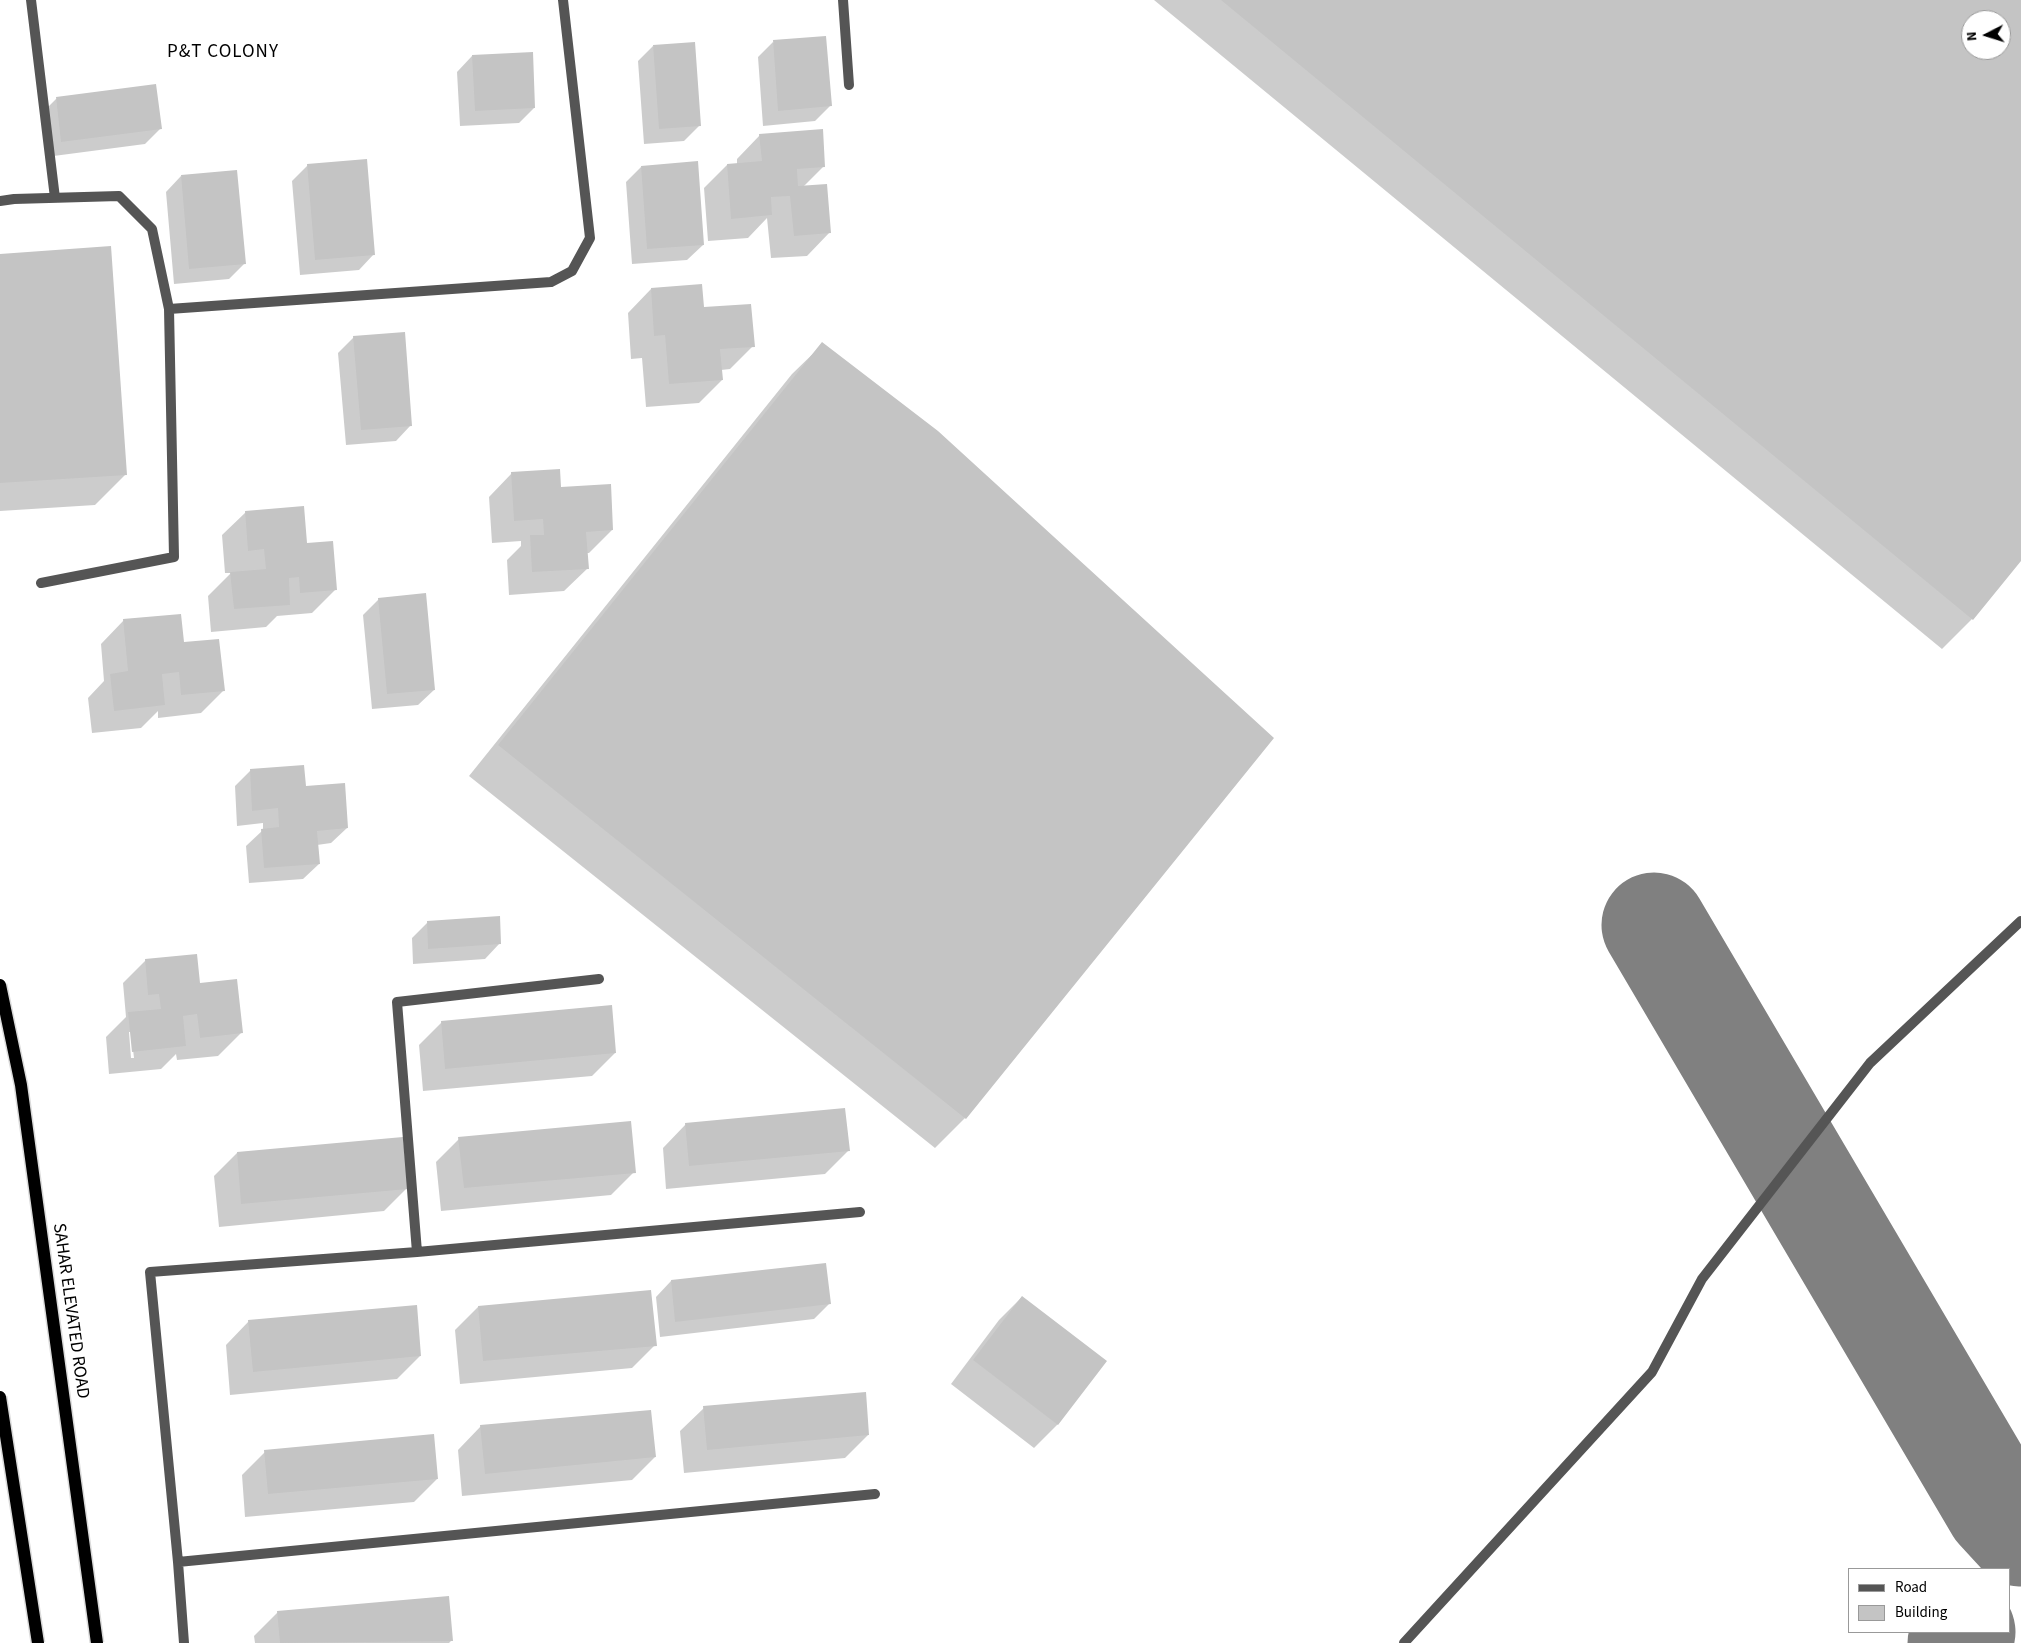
<!DOCTYPE html>
<style>
body{margin:0}
#map{position:relative;width:2021px;height:1643px;overflow:hidden;background:#fff;font-family:"Source Sans 3",sans-serif}
canvas{display:block}
.legend{position:absolute;left:1848px;top:1568px;width:162px;height:65px;box-sizing:border-box;background:#fff;border:1px solid #999;margin:0;padding:6px 9px;list-style:none;font-size:15px;color:#000}
.legend li{display:flex;align-items:center;gap:10px;height:25px}
.legend b{width:25px;border:1px solid #999}
.north{position:absolute;left:1961px;top:10px;width:50px;height:50px;box-sizing:border-box;background:#fff;border:1px solid #999;border-radius:50%;rotate:265deg;font-size:14px;font-weight:700;line-height:20px;text-align:center;color:#000}
.north::after{content:'';display:block;margin:auto;width:18px;height:22px;background:#000;clip-path:polygon(50% 0,100% 100%,50% 72%,0 100%)}
</style>
<div id="map">
<canvas width="2021" height="1643"></canvas>
<ul class="legend">
<li><b style="height:6px;background:#555"></b>Road</li>
<li><b style="height:14px;background:#c4c4c4"></b>Building</li>
</ul>
<div class="north">N</div>
</div>
<script>
const c = document.querySelector('canvas').getContext('2d');
c.lineJoin = 'round';
function fillPath(path, color) { c.fillStyle = color; c.fill(path, 'evenodd'); }
const poly = rows => new Path2D(rows.map(r => 'M' + r).join(''));
function stroke(path, color, width, dash) { c.strokeStyle = color; c.lineWidth = width; c.lineCap = dash ? 'butt' : 'round'; c.setLineDash(dash || []); c.stroke(path); }
function write(font, color, halo, rows, align = 'center') {
  c.font = font + ' "Source Sans 3",sans-serif'; c.lineWidth = 4; c.setLineDash([]); c.textBaseline = 'middle'; c.strokeStyle = halo; c.fillStyle = color; for (const [text, x, y, turn = 0] of rows) {
    c.save(); c.translate(x, y); c.rotate((+turn || 0) * Math.PI / 180); c.textAlign = isNaN(turn) ? turn : align; if (halo) c.strokeText(text, 0, 0); c.fillText(text, 0, 0); c.restore();
  }
}
fillPath(poly([
 [1154,0,2021,0,2021,559,1972,619,1942,649],
 [1971,20,2001,20,2001,50,1971,50],
 [773,42,830,106,815,121,763,126,758,57],
 [653,46,700,125,684,141,644,144,638,61],
 [472,56,534,108,519,123,460,126,457,72],
 [155,86,161,128,145,144,46,157,41,114,56,99],
 [760,135,824,166,803,187,830,232,807,256,771,258,767,218,748,238,708,241,704,188,727,165,737,164,737,159],
 [308,165,374,254,359,270,300,275,292,181],
 [641,167,703,245,687,260,632,264,626,182],
 [181,176,244,264,229,279,174,284,166,192],
 [0,255,126,474,95,505,0,511],
 [651,289,703,308,753,346,730,369,721,370,722,380,699,403,646,407,642,358,631,359,628,313],
 [354,337,411,425,396,441,346,445,338,353],
 [823,344,965,1118,935,1148,469,776,792,374],
 [512,473,560,488,612,530,589,553,586,553,588,568,564,591,509,595,507,560,521,546,521,541,492,543,489,497],
 [246,512,306,545,335,590,312,613,277,616,266,627,211,632,208,596,231,573,225,573,222,535],
 [379,599,434,690,418,705,372,709,363,615],
 [124,620,183,644,224,690,201,713,158,718,158,711,141,728,92,733,88,698,104,681,101,644],
 [303,767,304,787,347,828,331,843,317,845,319,864,303,879,249,883,246,846,263,830,263,823,237,826,235,786,250,771],
 [427,923,500,943,485,959,413,964,412,938],
 [146,960,199,984,241,1033,218,1056,177,1060,176,1054,161,1069,109,1074,106,1037,126,1017,123,983],
 [129,1032,131,1032,134,1058,131,1058],
 [442,1022,615,1053,592,1076,423,1091,419,1045],
 [686,1124,848,1151,825,1174,666,1189,663,1148],
 [459,1139,634,1172,611,1195,441,1211,436,1162],
 [237,1153,407,1188,384,1211,219,1227,214,1176],
 [825,1264,829,1304,814,1319,660,1337,656,1297,671,1281],
 [1022,1297,1105,1361,1057,1425,1034,1448,951,1384,999,1320],
 [478,1307,655,1345,632,1368,460,1384,455,1330],
 [249,1321,420,1356,397,1379,230,1395,226,1345],
 [704,1408,868,1435,845,1458,684,1473,680,1431],
 [481,1426,655,1457,632,1480,462,1496,458,1450],
 [265,1452,437,1479,414,1502,245,1517,242,1475],
 [278,1612,451,1641,449,1643,255,1643,254,1636]
]), '#0003');
stroke(poly([
 [1654,925,1998,1509,2021,1534],
 [1960,1643,1963,1632]
]), '#808080', 105);
fillPath(poly([
 [1221,0,2021,0,2021,561,1973,620],
 [1971,20,2001,20,2001,50,1971,50],
 [826,36,832,106,778,111,773,40],
 [695,42,701,126,659,129,653,45],
 [533,52,535,108,475,111,472,55],
 [156,84,162,129,61,142,56,97],
 [823,129,825,167,797,169,798,186,827,184,831,233,794,236,790,196,771,197,772,215,731,219,727,164,762,161,759,134],
 [367,159,375,255,315,260,307,164],
 [698,161,704,245,647,249,641,166],
 [237,170,246,264,189,269,181,175],
 [111,246,127,475,0,483,0,254],
 [702,284,704,307,751,304,755,347,720,349,723,380,669,384,665,335,654,336,651,288],
 [405,332,412,426,361,430,353,336],
 [822,342,938,431,1274,738,966,1119,498,745],
 [560,469,561,487,611,484,613,530,586,532,589,569,532,572,530,535,544,535,543,519,514,521,511,472],
 [304,506,307,543,333,541,337,590,300,593,299,577,289,578,290,605,234,609,230,572,266,569,264,549,248,551,245,511],
 [426,593,435,690,387,694,378,598],
 [181,614,184,642,219,639,225,691,181,695,179,672,162,674,165,705,114,711,110,674,128,671,123,619],
 [304,765,306,786,345,783,348,828,317,831,320,864,264,868,261,829,279,827,278,808,252,811,250,769],
 [500,916,501,944,428,949,427,921],
 [197,954,200,983,237,979,243,1033,200,1038,197,1014,183,1016,186,1046,132,1052,128,1012,161,1009,159,994,148,995,145,959],
 [612,1005,616,1053,445,1069,441,1021],
 [845,1108,850,1151,689,1166,685,1123],
 [631,1121,636,1173,464,1188,458,1137],
 [403,1137,408,1189,241,1204,237,1152],
 [826,1263,831,1304,675,1322,671,1280],
 [651,1290,657,1346,483,1361,478,1306],
 [1022,1296,1107,1361,1058,1425,973,1360],
 [417,1305,421,1356,253,1372,248,1320],
 [866,1392,869,1435,707,1450,703,1406],
 [651,1410,656,1457,485,1474,480,1425],
 [434,1434,438,1479,268,1494,264,1450],
 [449,1596,453,1641,280,1643,277,1611]
]), '#c4c4c4');
stroke(poly([
 [1404,1643,1652,1372,1702,1279,1870,1063,2021,921]
]), '#555', 10);
stroke(poly([
 [31,0,55,198],
 [843,0,849,85],
 [0,201,14,199,119,196,152,229,169,309,174,557,41,583],
 [169,309,551,282,572,271,590,238,563,0],
 [417,1252,397,1002,599,979],
 [178,1562,875,1494],
 [184,1643,178,1562,150,1272,417,1252,860,1212]
]), '#555', 10);
const primaryBridge = poly([
 [0,985,21,1085,97,1643],
 [0,1397,38,1643]
]);
stroke(primaryBridge, '#dbdbdb', 15, []);
stroke(primaryBridge, '#000', 12);
write('18px', '#000', '#fff', [
 ["SAHAR ELEVATED ROAD",70,1311,82]
]);
c.letterSpacing = '1px';
write('19px', '#000', '#fff', [
 ["P&T COLONY",223,53]
]);
c.letterSpacing = '0px';
</script>
